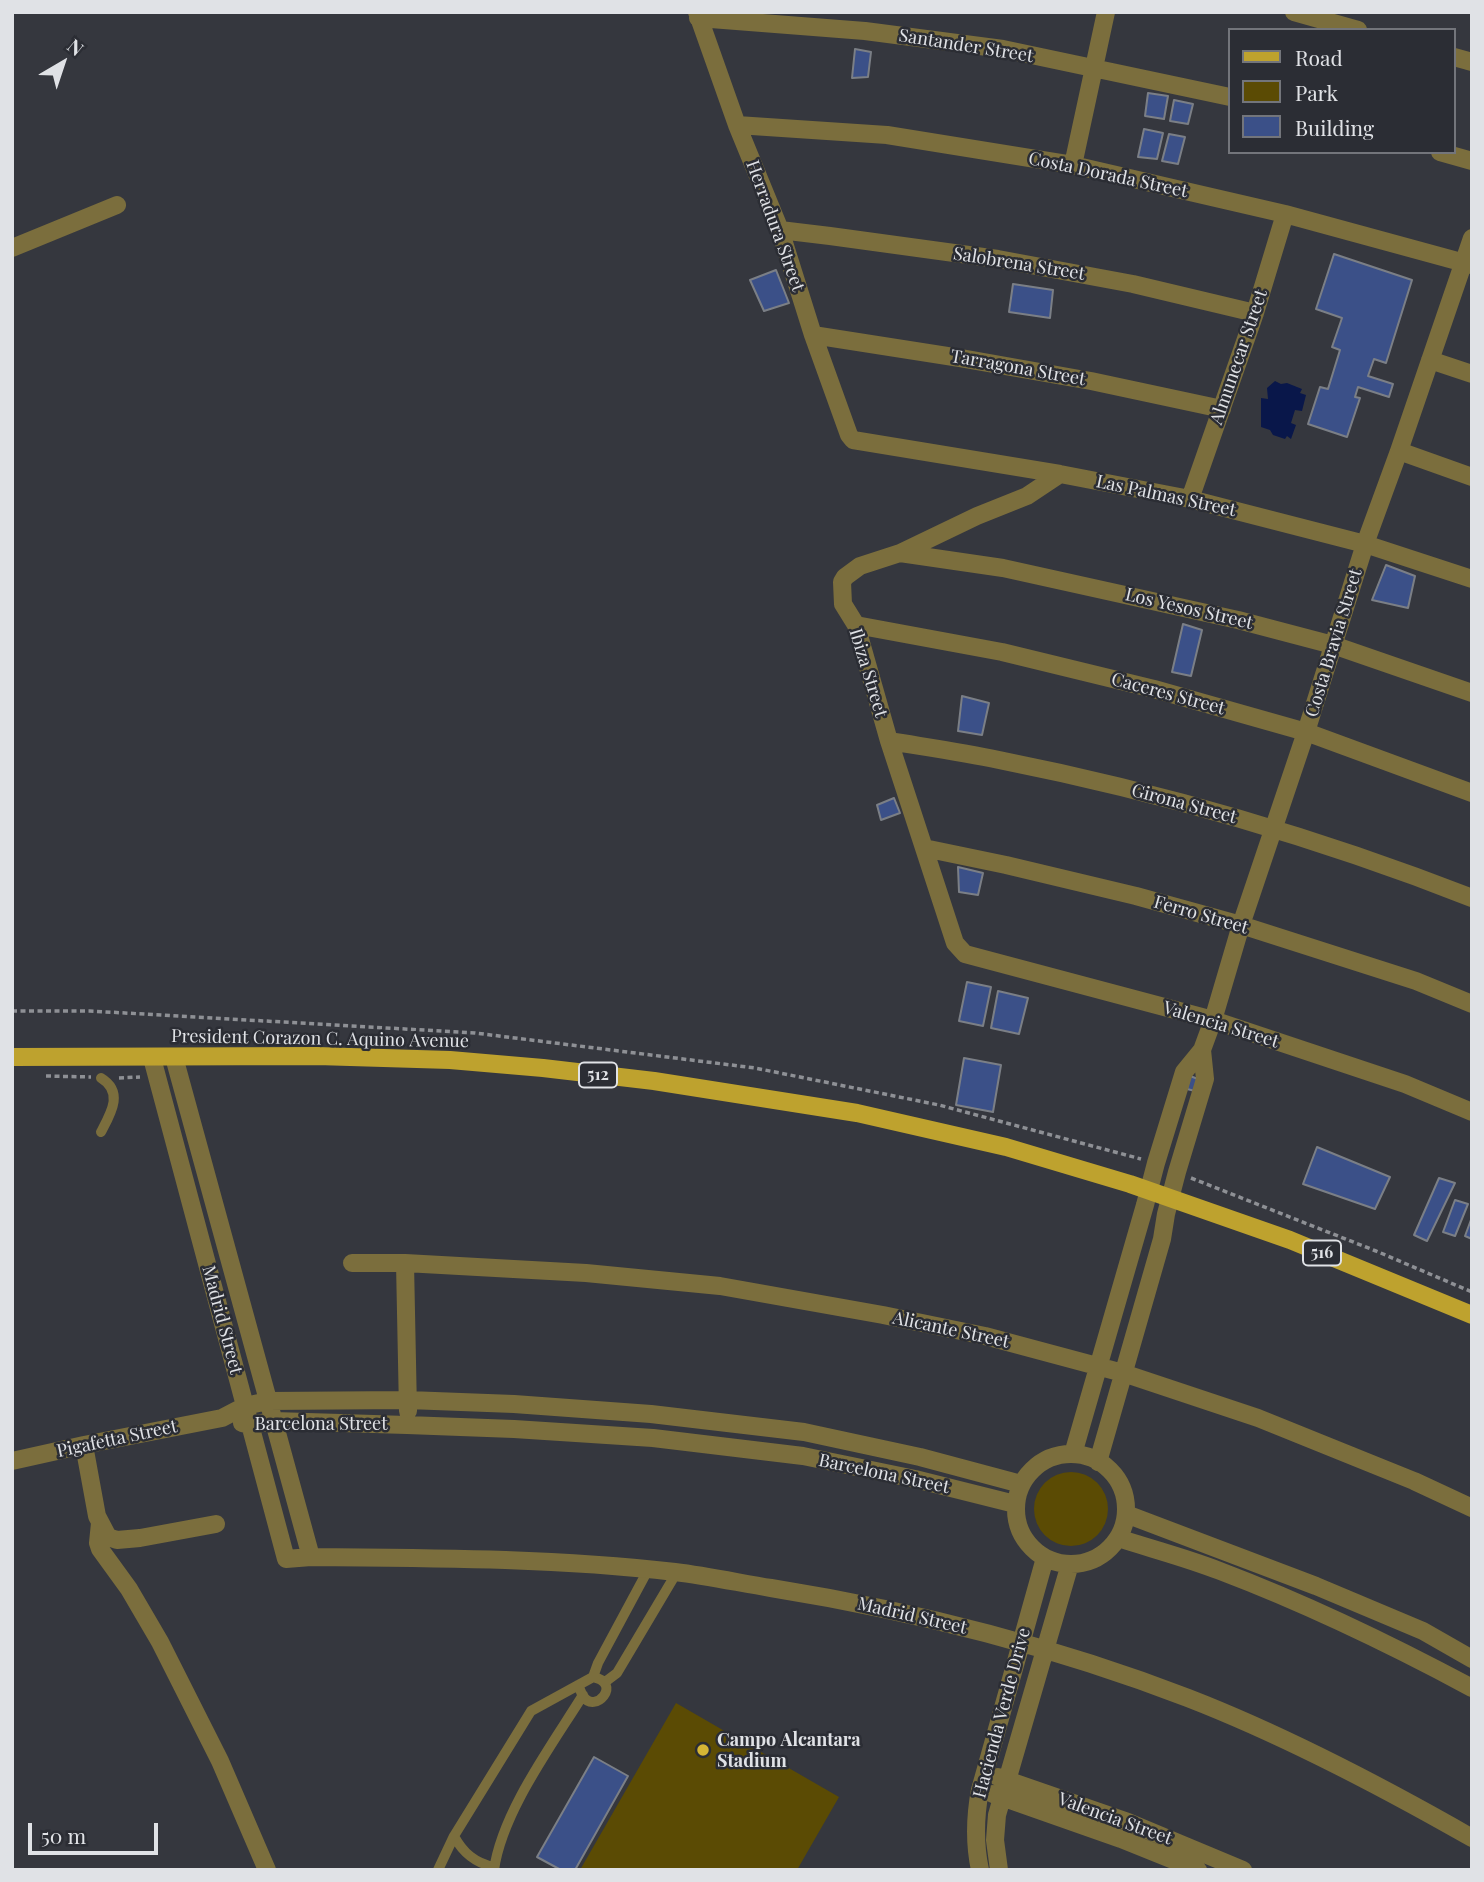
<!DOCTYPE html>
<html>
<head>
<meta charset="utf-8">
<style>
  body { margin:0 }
  #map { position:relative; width:1484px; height:1882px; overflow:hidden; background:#35373e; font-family:"Playfair Display",serif }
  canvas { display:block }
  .frame { position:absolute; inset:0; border:14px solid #e0e2e6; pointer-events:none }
  .legend { position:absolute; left:1228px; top:28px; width:228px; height:126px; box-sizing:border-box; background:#2b2d34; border:2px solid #73757b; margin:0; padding:9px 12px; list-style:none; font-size:21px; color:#e0e2e6 }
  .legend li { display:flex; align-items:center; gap:14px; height:35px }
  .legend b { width:35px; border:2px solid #73757b }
  .north { position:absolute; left:28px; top:28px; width:70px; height:70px; -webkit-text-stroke:5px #2b2d34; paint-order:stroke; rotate:39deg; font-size:19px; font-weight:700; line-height:28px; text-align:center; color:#e0e2e6 }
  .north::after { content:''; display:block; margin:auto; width:24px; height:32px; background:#e0e2e6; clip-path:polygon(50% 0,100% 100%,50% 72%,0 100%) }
  .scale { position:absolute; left:28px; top:1823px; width:130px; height:32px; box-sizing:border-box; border:4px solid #e0e2e6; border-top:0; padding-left:9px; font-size:21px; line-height:24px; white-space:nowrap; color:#e0e2e6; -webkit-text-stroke:5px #2b2d34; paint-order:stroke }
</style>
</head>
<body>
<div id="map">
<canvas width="1484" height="1882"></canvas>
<div class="frame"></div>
<ul class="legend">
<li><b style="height:9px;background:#bea22e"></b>Road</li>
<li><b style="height:19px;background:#5b4b04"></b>Park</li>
<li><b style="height:19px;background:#3b5088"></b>Building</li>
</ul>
<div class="north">N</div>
<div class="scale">50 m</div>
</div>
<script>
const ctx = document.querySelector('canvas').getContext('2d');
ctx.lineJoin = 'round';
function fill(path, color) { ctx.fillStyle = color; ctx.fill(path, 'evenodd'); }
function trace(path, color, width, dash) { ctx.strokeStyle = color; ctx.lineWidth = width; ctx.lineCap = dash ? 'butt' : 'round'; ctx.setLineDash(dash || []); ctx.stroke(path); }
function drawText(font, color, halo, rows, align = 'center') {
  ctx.font = font + ' "Playfair Display",serif'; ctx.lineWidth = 5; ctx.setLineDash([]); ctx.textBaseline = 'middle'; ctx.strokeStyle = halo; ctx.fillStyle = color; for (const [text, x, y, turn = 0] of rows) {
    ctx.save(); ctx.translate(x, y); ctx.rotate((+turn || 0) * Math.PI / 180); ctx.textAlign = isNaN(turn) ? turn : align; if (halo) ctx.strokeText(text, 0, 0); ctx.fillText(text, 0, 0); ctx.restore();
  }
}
fill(new Path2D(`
  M1034 1509a37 37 0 1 1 74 0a37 37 0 1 1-74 0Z
  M676 1703 839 1797 797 1870H580Z`), '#5b4b04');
fill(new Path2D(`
  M1275 381 1281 384 1287 383 1302 389 1300 393 1306 395 1302 411 1295 410 1291 423 1296 425 1291 439 1287 436 1285 439 1273 435 1270 430 1261 427V398L1268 399 1267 388Z`), '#09174a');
const building = new Path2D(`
  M855 49 871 52 868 77 852 78Z
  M1148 93 1168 96 1164 119 1145 116Z
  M1174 100 1193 104 1188 124 1170 121Z
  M1144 129 1163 133 1157 159 1138 157Z
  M1169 134 1185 137 1178 164 1162 161Z
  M1334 254 1412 280 1386 363 1374 359 1368 376 1393 384 1389 397 1358 387 1355 397 1360 398 1347 437 1308 424 1320 387 1328 389 1340 350 1332 347 1342 318 1316 309Z
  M776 270 789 303 764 311 750 280Z
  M1013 284 1053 290 1050 318 1009 312Z
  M1386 565 1415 576 1408 608 1372 600Z
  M1183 624 1202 630 1191 676 1172 672Z
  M962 696 989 703 982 735 958 731Z
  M894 798 900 813 881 820 877 805Z
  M958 867 983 873 978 895 959 892Z
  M967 982 991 987 983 1026 959 1021Z
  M998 991 1028 998 1019 1034 991 1028Z
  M964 1058 1001 1065 993 1112 956 1105Z
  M1190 1076 1198 1079 1195 1091 1187 1089Z
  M1317 1147 1390 1177 1375 1209 1303 1184Z
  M1439 1178 1455 1183 1427 1241 1414 1235Z
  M1455 1200 1468 1204 1455 1236 1443 1232Z
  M1472 1217V1239L1465 1236Z
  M594 1757 628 1776 575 1870H561L537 1857Z`);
fill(building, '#3b5088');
trace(building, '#7b7f86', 2);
trace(new Path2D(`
  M12 1011H90L475 1033 755 1068 939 1105 1141 1159
  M46 1076 91 1077
  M119 1078 140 1077
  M1191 1178 1376 1251 1472 1292`), '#8e9095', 3.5, [5, 3.5]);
trace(new Path2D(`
  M101 1132C111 1113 124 1092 101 1078
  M593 1677 598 1663 648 1570
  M605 1682 617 1673 677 1572
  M454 1836C463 1853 475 1863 494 1867
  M438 1870 454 1836 531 1711 593 1677C623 1683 595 1715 583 1696 581 1693 580 1689 578 1685
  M494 1870C502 1812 552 1745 583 1695`), '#7b6e3d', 10);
trace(new Path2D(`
  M697 12 737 125 780 230 813 335 849 435 853 440 1060 474 1190 499 1365 544 1472 579
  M1294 12 1358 30
  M698 18 865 31 1003 49 1230 97
  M1454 57 1472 62
  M737 125 887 135 1073 165 1285 214 1472 265
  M1440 152 1472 161
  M1073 165 1106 12
  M780 230 830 236 998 259 1133 284 1255 313
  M12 248 117 205
  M813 335 960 358 1091 381 1222 409
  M1430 360 1472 374
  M1399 451 1472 477
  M1060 474 1027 496 977 516 900 553 860 566 845 577 842 582 843 604 856 625 889 741 955 943 965 954 1213 1020 1405 1084 1472 1112
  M1190 499 1255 313 1285 214
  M900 553 1003 568 1238 620 1333 645 1472 693
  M856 625 1002 652 1154 689 1306 732 1472 793
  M889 741C925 747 962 752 999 760 1160 792 1319 838 1472 898
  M924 848 1006 865 1136 896 1241 925 1416 981 1472 1004
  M174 1057 311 1557
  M152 1058 286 1559 311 1557C433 1558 554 1558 675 1572 708 1576 740 1583 771 1588 914 1611 1053 1646 1188 1698 1286 1736 1381 1786 1472 1838
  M352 1263H405L586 1273 720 1286 883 1315 985 1336 1123 1373 1258 1418 1414 1481 1472 1508
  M405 1263 408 1411
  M242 1423 250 1425 274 1421 407 1425 514 1429 653 1438 803 1456 915 1479 1015 1504
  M84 1445 97 1516 108 1537 117 1540 140 1538 216 1524
  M1016 1509a55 55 0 1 1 110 0a55 55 0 1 1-110 0Z
  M1073 1454 1145 1205 1156 1163 1184 1072 1202 1050 1213 1020 1241 925 1306 732 1365 544 1399 451 1472 238
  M12 1461 84 1445 222 1418 245 1406 268 1401 408 1400 514 1404 651 1414 804 1432 920 1457 1021 1484
  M1098 1462 1162 1239 1166 1214 1177 1172 1205 1079 1202 1050
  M1126 1514 1316 1586 1423 1631 1472 1659
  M100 1523 98 1543 100 1549 129 1589 160 1642 220 1761 267 1870
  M1118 1538C1152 1549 1187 1558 1220 1571 1307 1604 1390 1644 1472 1688
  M998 1777 1128 1822 1243 1870
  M993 1794 1121 1839 1198 1870
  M980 1870C974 1842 975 1817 980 1790L1045 1558
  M999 1870 995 1840 997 1815 1070 1564`), '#7b6e3d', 18);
trace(new Path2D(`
  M12 1057 317 1056 450 1060 543 1068 654 1081 857 1113 1006 1147 1130 1184 1290 1240 1472 1315`), '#bea22e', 18);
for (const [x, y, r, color] of [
  [703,1750,7,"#d5b535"]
]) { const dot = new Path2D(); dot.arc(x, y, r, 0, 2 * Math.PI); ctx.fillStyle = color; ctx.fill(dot); trace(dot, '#2b2d34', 2.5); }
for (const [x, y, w] of [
  [598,1075,38],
  [1322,1253,38]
]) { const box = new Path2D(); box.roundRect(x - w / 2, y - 12.5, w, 25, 5); ctx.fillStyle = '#2b2d34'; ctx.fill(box); trace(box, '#e0e2e6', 2); }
drawText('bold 16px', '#e0e2e6', null, [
  ["512",598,1075],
  ["516",1322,1253]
]);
drawText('18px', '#e0e2e6', '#2b2d34', [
  ["Santander Street",966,46,9],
  ["Costa Dorada Street",1108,175,12],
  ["Herradura Street",775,226,70],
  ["Salobrena Street",1019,264,9],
  ["Almunecar Street",1239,357,-71],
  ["Tarragona Street",1018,368,10],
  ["Las Palmas Street",1166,496,12],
  ["Los Yesos Street",1189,609,13],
  ["Costa Bravia Street",1334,643,-73],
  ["Ibiza Street",868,673,73],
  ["Caceres Street",1168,694,15],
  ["Girona Street",1184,804,15],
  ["Ferro Street",1201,915,16],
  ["Valencia Street",1221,1025,17],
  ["President Corazon C. Aquino Avenue",320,1039,1],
  ["Madrid Street",222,1320,75],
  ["Alicante Street",951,1330,12],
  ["Barcelona Street",321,1424],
  ["Pigafetta Street",117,1439,-12],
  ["Barcelona Street",884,1474,12],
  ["Madrid Street",912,1616,13],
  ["Hacienda Verde Drive",1002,1713,-75],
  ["Valencia Street",1115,1819,20]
]);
drawText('bold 18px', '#e0e2e6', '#2b2d34', [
  ["Campo Alcantara",717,1740],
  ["Stadium",717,1761]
], 'left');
</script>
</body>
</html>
